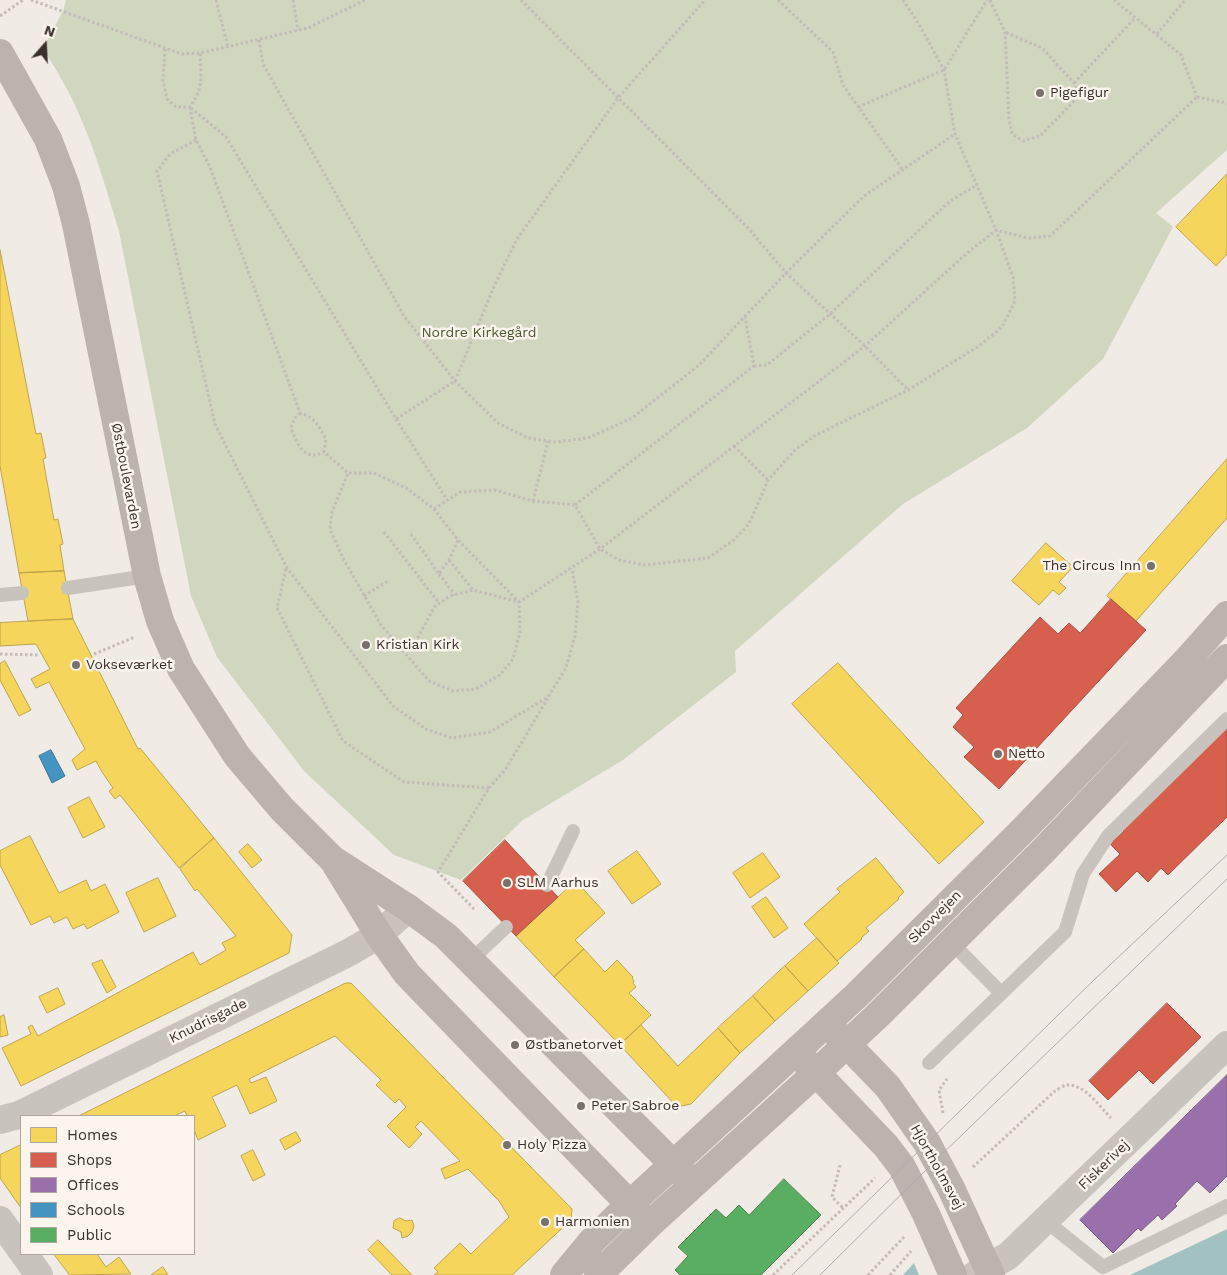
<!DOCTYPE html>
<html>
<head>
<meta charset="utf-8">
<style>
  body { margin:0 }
  #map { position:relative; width:1227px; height:1275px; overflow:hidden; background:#f0ebe5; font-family:"Work Sans",sans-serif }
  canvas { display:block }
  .legend { position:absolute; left:20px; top:1115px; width:175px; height:140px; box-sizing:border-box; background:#fbf5ee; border:1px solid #aea6a0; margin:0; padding:6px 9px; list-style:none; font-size:15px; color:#3b302b }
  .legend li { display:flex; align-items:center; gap:10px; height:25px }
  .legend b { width:25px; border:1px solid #aea6a0 }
  .north { position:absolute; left:20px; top:20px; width:50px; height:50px; -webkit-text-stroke:4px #fbf5ee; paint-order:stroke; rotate:19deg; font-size:14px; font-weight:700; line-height:20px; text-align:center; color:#3b302b }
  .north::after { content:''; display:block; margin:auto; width:18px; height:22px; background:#3b302b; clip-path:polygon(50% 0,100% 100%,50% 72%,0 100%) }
</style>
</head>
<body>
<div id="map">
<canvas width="1227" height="1275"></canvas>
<ul class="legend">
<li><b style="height:14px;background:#f6d55c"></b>Homes</li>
<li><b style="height:14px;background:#d6604d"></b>Shops</li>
<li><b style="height:14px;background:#9970ab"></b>Offices</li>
<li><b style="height:14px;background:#4393c3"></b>Schools</li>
<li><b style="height:14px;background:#5aae61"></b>Public</li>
</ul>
<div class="north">N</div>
</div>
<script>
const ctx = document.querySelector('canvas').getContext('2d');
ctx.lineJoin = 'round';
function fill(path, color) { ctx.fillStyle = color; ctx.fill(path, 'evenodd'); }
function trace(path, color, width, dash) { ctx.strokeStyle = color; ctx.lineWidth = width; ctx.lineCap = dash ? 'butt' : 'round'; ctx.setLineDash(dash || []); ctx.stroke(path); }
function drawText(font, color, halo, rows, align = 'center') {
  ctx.font = font + ' "Work Sans",sans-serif'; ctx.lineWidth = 5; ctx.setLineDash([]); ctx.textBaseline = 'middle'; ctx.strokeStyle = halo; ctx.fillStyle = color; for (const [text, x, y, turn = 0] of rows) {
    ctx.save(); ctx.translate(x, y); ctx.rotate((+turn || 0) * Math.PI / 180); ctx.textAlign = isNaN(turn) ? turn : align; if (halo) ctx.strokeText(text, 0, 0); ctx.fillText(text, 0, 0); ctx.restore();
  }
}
fill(new Path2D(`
  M66 0H1227V150L1156 213 1173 227 1103 359 1027 428 903 504 735 651 736 672 623 760 523 820 461 880 394 855 304 771 217 657 191 596 119 231C107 193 97 155 81 119 71 94 57 71 43 48L63 11Z`), '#d1d6bf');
fill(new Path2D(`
  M1227 1229V1275H1130L1225 1230Z
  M914 1263 919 1275H903Z`), '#a1c2c1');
const homes = new Path2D(`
  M1227 174V254L1216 266 1176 227Z
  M0 250 36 434 41 433 46 458 43 459 54 520 58 519 63 544 60 545 64 571 19 573 0 466Z
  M1227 459V518L1136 621 1107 596Z
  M1046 543 1073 567 1059 582 1066 588 1059 595 1053 590 1039 605 1012 581Z
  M64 571 73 619 28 621 19 573Z
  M73 619 138 749 140 748 214 838 179 868 120 795 115 799 109 791 113 788 102 772 96 761 77 770 72 760 85 749 49 682 36 688 31 679 50 669 36 644 0 646V623Z
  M5 661 31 710 19 716 0 680V664Z
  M838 663 984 822 939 864 792 704Z
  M89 797 105 827 83 838 68 808Z
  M30 836 59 893 86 880 91 891 105 884 119 912 87 929 84 924 73 929 67 917 54 923 50 916 31 925 0 865V851Z
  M214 838 292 935 289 953 21 1086 2 1048 31 1034 28 1027 32 1025 38 1036 193 952 200 965 226 950 222 943 236 936 197 889 195 891 180 869Z
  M248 844 262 860 252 868 239 852Z
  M637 851 661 884 632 904 608 871Z
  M763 853 780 877 750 898 733 873Z
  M876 858 904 892 898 898 899 899 866 928 869 931 861 938 862 939 837 961 804 924 840 892 837 889Z
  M158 878 176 916 144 932 126 893Z
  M576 881 605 913 575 940 584 949 554 977 516 936Z
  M766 897 788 928 774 938 752 907Z
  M817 938 839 963 808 991 785 966Z
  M584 949 605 972 617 960 633 977 632 978 634 981 633 983 636 987 629 993 651 1015 620 1045 554 977Z
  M102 960 116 987 107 993 92 964Z
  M785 966 808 991 775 1021 753 996Z
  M346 983H351L572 1209 571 1220 512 1275H434L438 1272 434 1268 460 1243 471 1254 509 1217 499 1201 468 1169 445 1179 441 1169 460 1161 421 1121 415 1127 422 1134 409 1148 387 1126 406 1107 399 1099 395 1103 376 1085 381 1080 335 1036 249 1079 251 1083 266 1077 277 1101 250 1114 237 1085 212 1097 226 1126 198 1140 194 1130V1116H187L185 1111 174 1116H79Z
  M58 988 65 1004 47 1013 39 997Z
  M753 996 775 1021 740 1053 718 1028Z
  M4 1015 8 1035 0 1037V1017Z
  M641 1025 678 1066 718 1028 740 1053 691 1104 677 1107 620 1045Z
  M296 1132 301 1141 285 1150 280 1140Z
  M21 1145V1208L0 1178V1155Z
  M253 1150 265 1175 253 1181 241 1156Z
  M400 1218 406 1221 412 1220 414 1226 412 1232 408 1236 402 1238 401 1232 393 1228 394 1221Z
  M378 1240 412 1275H392L368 1250Z
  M54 1254H97L106 1267 119 1257 131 1274 70 1275Z
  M163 1267 168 1275H151Z`);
fill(homes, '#f6d55c');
trace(homes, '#bea44d', 1);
const shops = new Path2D(`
  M1111 599 1146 630 999 789 964 757 974 747 953 727 963 715 956 708 1040 617 1058 634 1069 623 1080 633Z
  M1227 721V817L1168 875 1161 868 1148 882 1137 871 1116 892 1099 874 1120 854 1110 844 1124 831 1120 827Z
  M505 840 558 897 516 936 463 881Z
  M1167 1003 1201 1037 1153 1084 1139 1070 1108 1100 1089 1081Z`);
fill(shops, '#d6604d');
trace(shops, '#a85243', 1);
const offices = new Path2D(`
  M1227 1075V1176L1210 1193 1197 1181 1175 1204 1177 1206 1162 1220 1158 1215 1141 1231 1138 1228 1113 1253 1080 1220Z`);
fill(offices, '#9970ab');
trace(offices, '#7d5d85', 1);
const schools = new Path2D(`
  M51 750 65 776 52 783 39 756Z`);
fill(schools, '#4393c3');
trace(schools, '#417595', 1);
const public = new Path2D(`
  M784 1179 821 1215 761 1275H680L675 1270 688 1256 678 1247 716 1209 726 1218 739 1205 749 1215Z`);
fill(public, '#5aae61');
trace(public, '#518851', 1);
trace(new Path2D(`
  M31 0 182 54 200 53 308 28 365 0
  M216 0 228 47
  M293 0 298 30
  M521 0 749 229 786 273 865 346 908 390
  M778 0 833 52 843 85 903 170
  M990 0 1005 32 1009 119 1012 134 1023 141 1040 136 1074 101 1077 92 1074 83 1042 48 1005 32
  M1114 0 1181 55 1197 97
  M0 16 23 0
  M1157 34 1185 0
  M259 40 263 64 404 316 455 381 498 423 528 438 548 441 556 442 588 438 632 418 698 366 786 273 864 196 955 134
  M165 49 163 80 167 99 176 107H190C204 87 201 77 200 53
  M1074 83 1135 18
  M1197 97 1227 103
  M190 107 196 140 210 167 300 413C315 417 319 427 326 439L324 452 348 473H374L406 488 434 509 458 540 519 602 520 632 513 659 500 675 476 689 453 691 429 681 381 625 344 560 330 530 332 512 348 473
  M858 107 944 70 987 0
  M191 108 226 137 396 419 455 381 495 284 517 239 618 98 705 0
  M196 140 170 154 157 171 215 424 287 568 393 706 426 729 452 738 490 732 548 697 566 668 575 636 578 602 572 568
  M754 366 767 365 830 314 950 201 977 185
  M300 413 294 419 291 429C298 444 303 462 324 452
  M396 419 447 500
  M734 446 768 480
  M533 501 548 441
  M575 505 754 366 745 317
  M434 509 460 492 495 490 533 501 575 505 600 549 619 560 644 565 708 558 735 539 749 524 768 480 795 450 816 435 908 390 979 346 1002 327 1015 301 1013 277 996 230 955 134 944 70 920 26 903 0
  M384 532 439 603
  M411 534 439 574 449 560 458 540
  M449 560 473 590
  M286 569 277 608 343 741 404 782 489 788
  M439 574 455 595
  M364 596 388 581
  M402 650 416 641 435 606 450 596 473 590 519 602 600 549 865 346 966 254 996 230 1028 238 1050 236 1197 97
  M0 654 39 655
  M94 654 135 637
  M474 909 438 872 489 788 505 770 548 698
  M943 1113 939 1090 947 1079
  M840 1165 832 1197 844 1209
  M973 1167 1055 1091C1058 1089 1063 1086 1066 1085 1084 1083 1100 1107 1111 1118
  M773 1275 875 1178
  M868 1275 904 1237
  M890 1275 911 1251`), '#c2bbb6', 3, [2.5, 2.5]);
trace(new Path2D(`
  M68 588 147 576
  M0 595 22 593
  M547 885 573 831
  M947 938 1001 993
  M471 960 506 927
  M929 1063 1065 932 1083 874 1108 836 1227 719
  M1046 1221 1103 1267 1227 1206`), '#c9c3be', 14);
trace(new Path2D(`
  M0 1120 19 1115 348 953 379 935 408 908
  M0 1220 21 1250
  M24 1254 39 1275
  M975 1275 1008 1256 1227 1045`), '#c9c3be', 28);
trace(new Path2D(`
  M0 53 48 139 66 186 76 224 147 576 160 621 181 669 237 756 282 809 332 859 408 908 446 936 693 1184
  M336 865 379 935 407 974 643 1218
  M835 1032 888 1087 927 1143 951 1188 991 1275
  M805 1061 886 1146 902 1167 926 1214 953 1275
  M564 1275 592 1241 630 1204 856 996 1023 830 1186 661 1227 615
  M598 1275 650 1224 816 1073 876 1017 1044 850 1227 658`), '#bab3ae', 28);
trace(new Path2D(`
  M792 1275 1095 979 1227 855
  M820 1275 936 1160 1227 879`), '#b1aca8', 1);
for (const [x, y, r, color] of [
  [1040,93,5,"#7a716c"],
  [1151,566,5,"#7a716c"],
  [366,645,5,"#7a716c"],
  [76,665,5,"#7a716c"],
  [998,754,5,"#7a716c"],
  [507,883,5,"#7a716c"],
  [515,1045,5,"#7a716c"],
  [581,1106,5,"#7a716c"],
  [507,1145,5,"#7a716c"],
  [545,1222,5,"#7a716c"]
]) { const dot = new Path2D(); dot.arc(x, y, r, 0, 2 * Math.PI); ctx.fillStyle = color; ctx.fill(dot); trace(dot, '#fbf5ee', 2); }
drawText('14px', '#3b302b', '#fbf5ee', [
  ["Pigefigur",1050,93],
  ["The Circus Inn",1141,566,"right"],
  ["Kristian Kirk",376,645],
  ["Vokseværket",86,665],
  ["Netto",1008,754],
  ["SLM Aarhus",517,883],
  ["Østbanetorvet",525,1045],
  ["Peter Sabroe",591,1106],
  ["Holy Pizza",517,1145],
  ["Harmonien",555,1222]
], 'left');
drawText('14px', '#4a5a2e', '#fbf5ee', [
  ["Nordre Kirkegård",479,333]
]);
drawText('14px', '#3b302b', '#fbf5ee', [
  ["Østboulevarden",126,476,79],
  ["Skovvejen",935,917,-45],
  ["Knudrisgade",208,1021,-26],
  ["Fiskerivej",1104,1165,-44],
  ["Hjortholmsvej",937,1167,61]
]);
</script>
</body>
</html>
